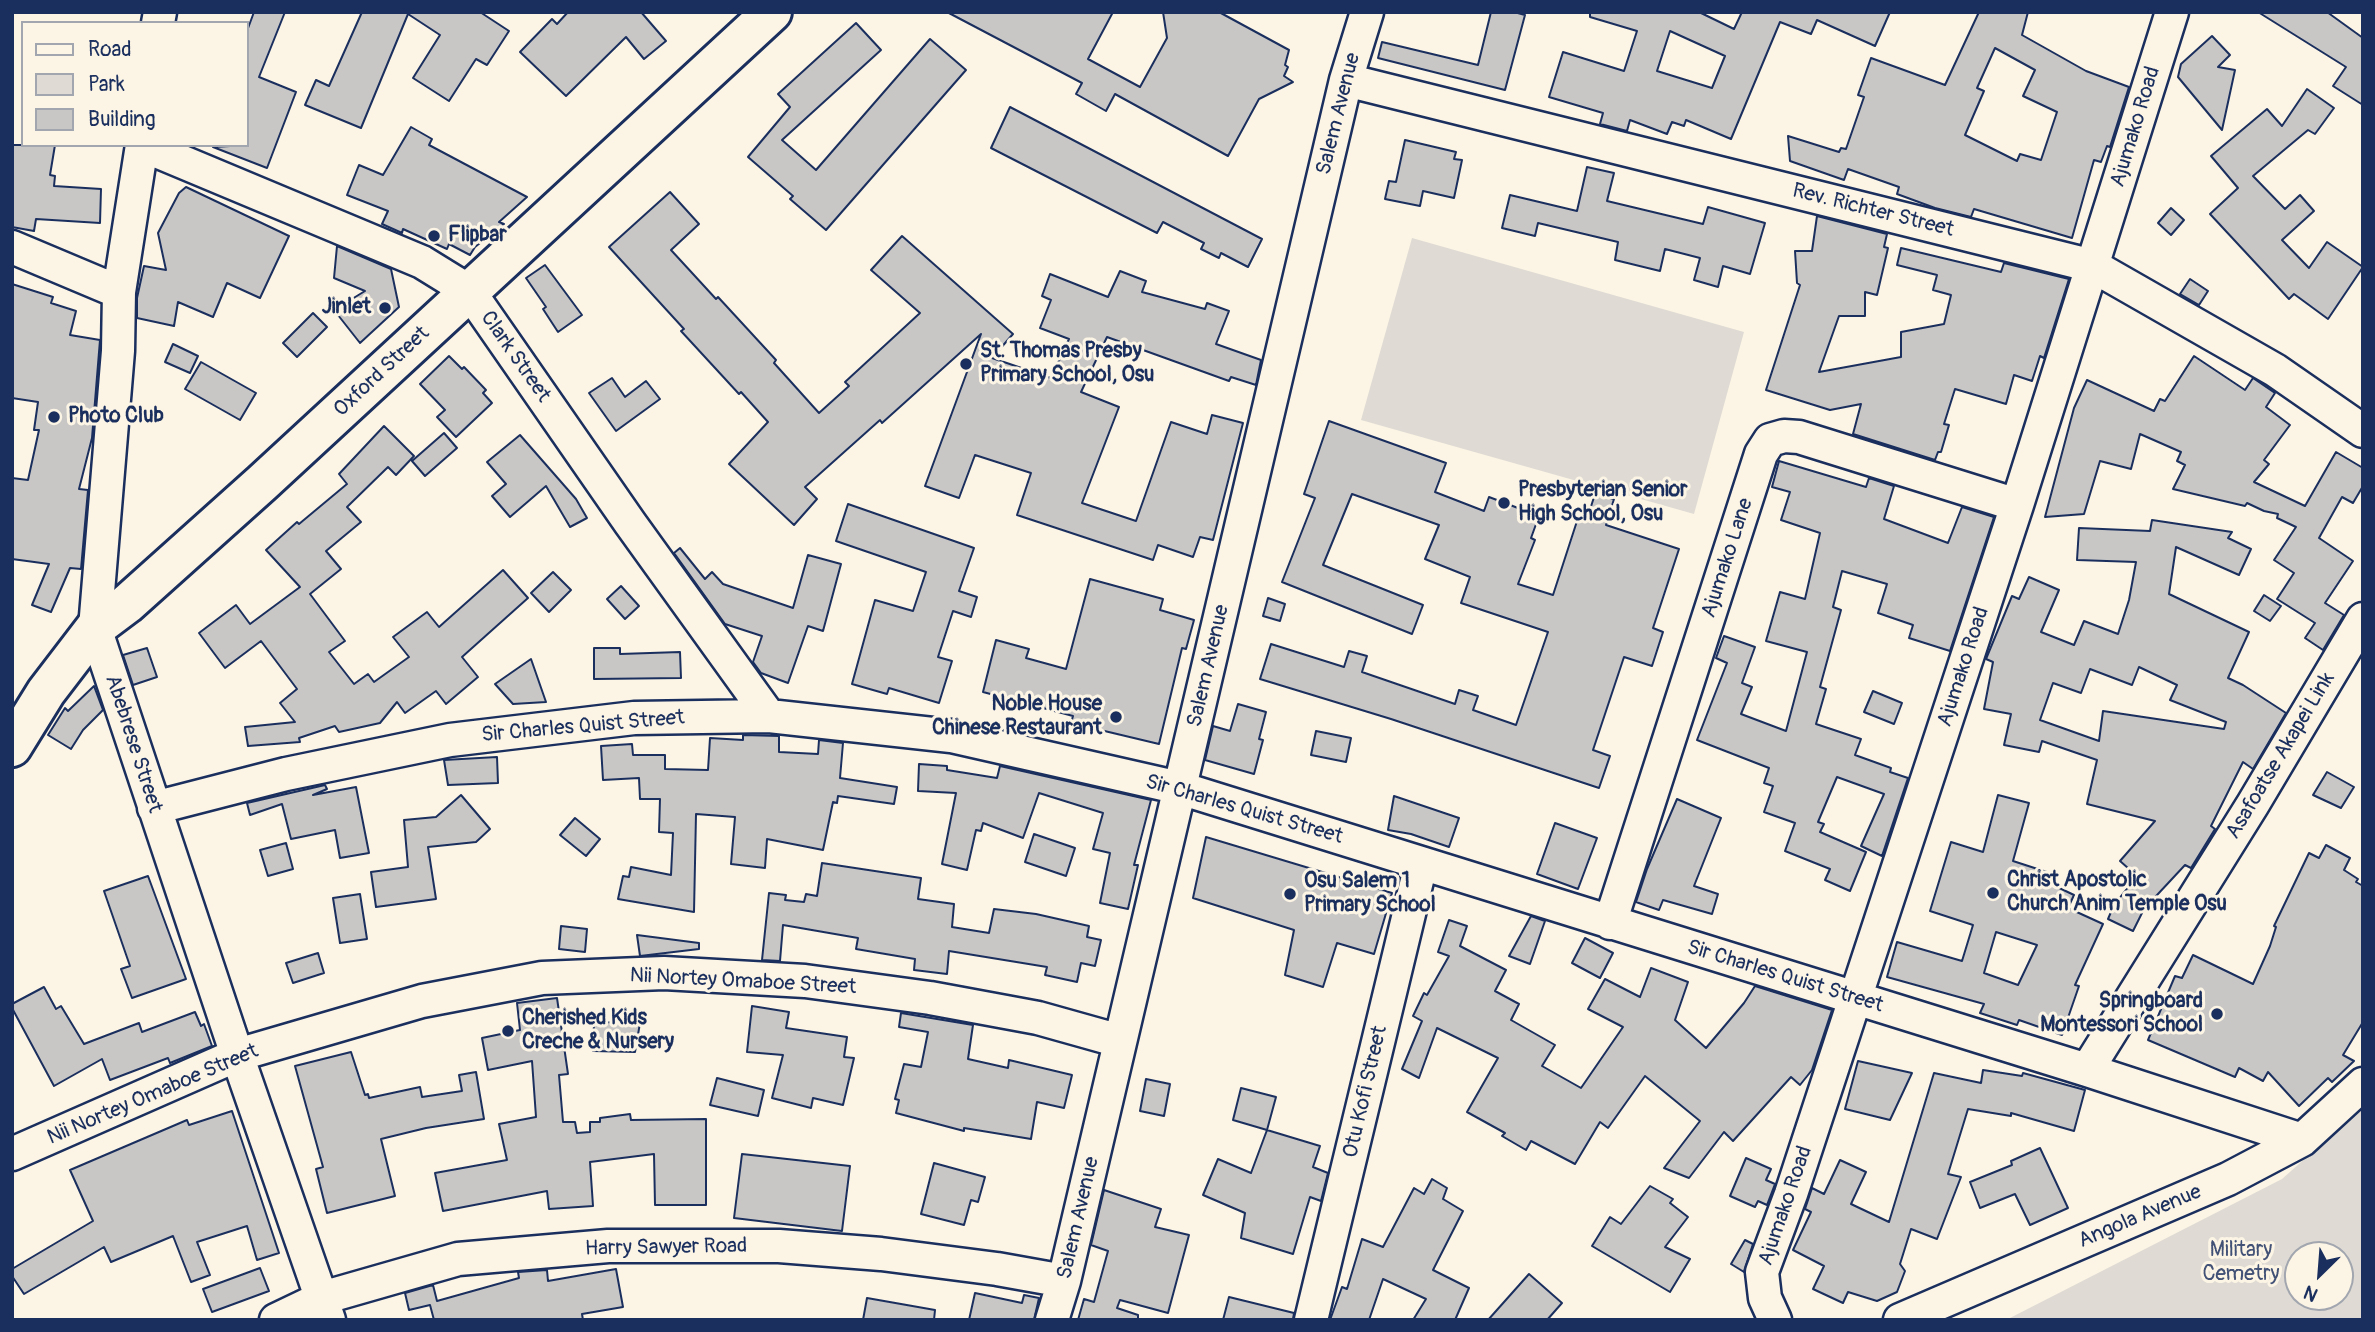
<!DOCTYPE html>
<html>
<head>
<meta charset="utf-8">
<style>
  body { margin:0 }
  #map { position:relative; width:2375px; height:1332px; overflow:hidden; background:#fcf5e5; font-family:Pangolin,sans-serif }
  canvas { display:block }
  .frame { position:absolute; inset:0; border:14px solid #1b2f5e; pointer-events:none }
  .legend { position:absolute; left:21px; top:21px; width:228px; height:126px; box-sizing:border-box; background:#fcf5e5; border:2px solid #a2a6af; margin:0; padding:9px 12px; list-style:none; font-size:21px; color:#1b2f5e }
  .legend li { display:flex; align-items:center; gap:14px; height:35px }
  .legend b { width:35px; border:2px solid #a2a6af }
  .north { position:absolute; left:2284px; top:1241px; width:70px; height:70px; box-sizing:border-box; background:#fcf5e5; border:2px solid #a2a6af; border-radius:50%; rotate:205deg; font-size:19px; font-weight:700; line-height:28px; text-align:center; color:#1b2f5e }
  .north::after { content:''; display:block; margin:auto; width:24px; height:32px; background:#1b2f5e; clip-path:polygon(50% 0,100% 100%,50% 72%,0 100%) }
</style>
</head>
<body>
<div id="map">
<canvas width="2375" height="1332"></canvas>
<div class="frame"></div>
<ul class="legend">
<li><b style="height:9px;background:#fcf5e5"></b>Road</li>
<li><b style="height:19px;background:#dfdbd4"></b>Park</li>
<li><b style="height:19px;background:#c8c7c6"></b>Building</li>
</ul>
<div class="north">N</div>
</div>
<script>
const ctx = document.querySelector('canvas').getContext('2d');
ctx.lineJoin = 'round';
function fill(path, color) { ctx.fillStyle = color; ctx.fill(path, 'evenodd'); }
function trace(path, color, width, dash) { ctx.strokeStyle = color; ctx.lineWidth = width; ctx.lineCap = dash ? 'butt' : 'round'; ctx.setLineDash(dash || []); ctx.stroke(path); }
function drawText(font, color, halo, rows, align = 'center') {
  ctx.font = font + ' Pangolin,sans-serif'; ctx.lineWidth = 6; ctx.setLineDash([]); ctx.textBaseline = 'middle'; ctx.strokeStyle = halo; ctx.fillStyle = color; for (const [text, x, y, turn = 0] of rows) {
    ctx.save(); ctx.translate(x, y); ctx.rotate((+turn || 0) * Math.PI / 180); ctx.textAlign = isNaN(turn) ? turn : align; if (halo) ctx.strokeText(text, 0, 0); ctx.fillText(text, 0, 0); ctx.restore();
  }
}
fill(new Path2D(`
  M1412 238 1744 332 1694 514 1361 420Z
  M2363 1107V1320H2006L2282 1179ZM2298 1255H2340V1297H2298Z`), '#dfdbd4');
const building = new Path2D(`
  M254 12H285L259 77 296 92 267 168 213 147 247 145V31Z
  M362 12H480L509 31 487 65 476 59 449 101 413 78 440 35 408 14 361 128 305 105 316 80 329 86Z
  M568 12H641L666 41 644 59 626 37 566 96 520 52 552 19 557 24Z
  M947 12H1113L1088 59 1140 87 1167 38 1163 12H1219L1289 50 1285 65 1288 67 1284 76 1293 82 1259 99 1228 156 1115 94 1106 111 1076 94 1082 83Z
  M1491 12H1514L1525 15 1505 90 1378 58 1382 42 1478 65Z
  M1590 12H1699L1734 29 1742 12H1890L1875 46 1817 20 1811 34 1780 22 1731 139 1686 120 1684 126 1672 122 1667 134 1630 120 1627 131 1600 124 1603 113 1549 97 1563 52 1624 71 1637 31 1590 17ZM1670 31 1725 56 1712 88 1657 71Z
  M1979 12H2028L2022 35 2086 71 2129 87 2110 147 2107 146 2101 162 2094 160 2072 238 1974 209 1971 217 1935 208 1897 194 1899 187 1848 169 1844 180 1790 161 1788 136 1839 152 1841 148 1846 149 1864 97 1858 95 1871 58 1945 85ZM1995 48 2035 70 2023 96 2057 112 2041 160 2020 154 2017 161 1965 135 1984 91 1977 88Z
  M2258 12H2327L2363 38V105L2333 86 2346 67Z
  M856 23 881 50 782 140 816 170 930 39 966 70 826 230 790 199 793 196 748 157 790 107 778 94Z
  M2212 36 2230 55 2218 67 2235 70 2222 130 2178 77 2181 64Z
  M2307 89 2334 108 2315 134 2308 130 2253 176 2285 209 2300 195 2314 211 2282 240 2309 268 2327 242 2363 267 2328 319 2294 294 2289 299 2210 214 2238 188 2211 156 2267 109 2282 126Z
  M1010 107 1262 239 1248 267 1221 253 1219 258 1201 249 1204 243 1163 222 1157 233 991 148Z
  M411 127 432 139 429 145 527 197 499 222 504 224 475 247 470 255 449 244 447 249 403 229 402 233 382 224 388 211 347 195 359 165 383 175Z
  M1405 140 1456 152 1454 159 1462 160 1454 198 1423 191 1420 206 1385 199 1389 181 1396 182Z
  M12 145H55L50 175 55 176 54 186 101 189 100 223 36 219 34 231 12 227Z
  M1587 167 1614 173 1607 201 1703 224 1708 207 1765 223 1750 274 1723 266 1718 287 1694 280 1700 258 1665 249 1660 271 1615 260 1618 242 1538 223 1535 236 1502 228 1510 195 1577 211Z
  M186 187 289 236 260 298 227 283 213 317 178 302 174 326 137 318V298L144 266 166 270 158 233 179 193Z
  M670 192 699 224 671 250 716 299 718 297 776 360 774 363 819 413 849 386 845 382 920 313 871 270 902 236 1013 334 992 358 1051 378 1069 339 1040 328 1051 300 1042 296 1050 274 1108 297 1120 271 1146 281 1142 292 1205 309 1207 303 1229 311 1216 344 1261 360 1256 385 1231 377 1229 381 1107 337 1081 392 1119 407 1082 503 1136 521 1171 422 1207 434 1212 415 1243 423 1213 540 1200 537 1193 557 1158 545 1153 560 1017 515 1031 473 975 455 959 498 925 486 981 334 882 423 880 420 805 487 817 499 794 525 729 464 768 422 741 392 739 394 681 331 684 329 609 247Z
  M2171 208 2184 220 2171 235 2158 223Z
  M1817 216 1887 234 1884 247 1888 248 1877 295 1865 292V316H1839L1819 372 1901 357V332L1944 324 1951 295 1933 290 1937 275 1897 265 1901 248 2001 272 2004 263 2069 279 2044 358 2040 356 2032 381 2014 375 2006 404 1955 389 1944 424 1949 425 1941 452H1938L1935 460 1853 434 1861 404 1830 410 1766 390 1800 285 1797 283 1795 251H1812Z
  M337 246 391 269 399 307 360 343 334 310 365 291 334 278Z
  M545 265 582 315 558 332 543 309 546 307 526 278Z
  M2190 279 2208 291 2199 305 2180 294Z
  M12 284 53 297 51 303 76 311 70 335 100 340 92 438 79 489 88 490 81 569 70 568 51 612 32 605 49 564 12 559V478L28 480 39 430H34L38 402 12 398Z
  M313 313 327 327 297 357 283 343Z
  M173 344 198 356 190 373 165 362Z
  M449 356 462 369 464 367 486 390 483 393 492 403 456 437 437 417 445 410 420 384Z
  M2194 356 2245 390 2253 378 2275 393 2266 407 2290 425 2264 460 2269 464 2254 482 2305 506 2336 452 2363 468V486L2353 503 2342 497 2319 538 2353 561 2325 603 2344 615 2323 650 2305 638 2315 623 2277 599 2294 573 2274 560 2296 527 2277 518 2278 514 2264 511 2247 503 2245 506 2173 489 2185 465 2177 461 2181 452 2140 434 2131 469 2100 461 2084 514 2045 517 2074 408 2087 380 2154 411 2160 399 2165 401Z
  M201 362 256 393 240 420 185 389Z
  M612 378 625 397 646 381 660 399 616 431 589 393Z
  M1329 421 1446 463 1435 492 1484 511 1489 497 1539 516 1531 538 1535 540 1518 584 1553 595 1578 518 1587 519 1595 494 1614 499 1606 525 1679 549 1653 628 1663 632 1652 666 1624 657 1593 750 1610 756 1599 788 1391 719 1260 679 1271 644 1344 667 1349 651 1367 656 1362 672 1455 704 1459 690 1478 696 1473 710 1516 725 1548 632 1461 603 1470 577 1425 559 1439 525 1352 494 1323 565 1423 605 1412 634 1282 582 1315 498 1304 494Z
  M384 426 414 456 396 475 388 467 347 507 361 522 326 551 341 569 310 594 345 641 329 652 354 684 368 674 374 682 409 657 393 637 427 612 439 627 503 570 528 598 462 657 478 677 446 704 436 691 405 713 397 702 380 723 339 732 335 726 299 738 300 742 248 746 245 727 295 722 280 703 297 689 261 641 225 668 199 633 236 605 250 624 300 587 266 550 297 522 299 524 347 484 339 474Z
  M444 433 457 448 425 476 412 461Z
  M520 435 576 499 587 518 570 527 546 486 510 517 492 496 506 484 487 462Z
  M1779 461 1866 487 1869 478 1894 486 1884 519 1948 543 1962 507 1994 517 1950 651 1909 638 1913 625 1878 613 1887 584 1842 571 1833 607 1841 610 1820 687 1826 689 1816 724 1861 739 1855 755 1891 768 1890 772 1908 778 1882 856 1861 846 1884 794 1837 777 1818 822 1824 824 1820 832 1866 852 1850 891 1825 880 1830 869 1785 851 1795 823 1764 812 1773 786 1764 783 1769 768 1697 740 1727 663 1716 658 1724 636 1755 647 1742 683 1752 687 1741 714 1786 731 1807 652 1766 641 1780 592 1805 599 1820 533 1781 520 1790 492 1772 487Z
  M848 504 974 548 959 591 977 597 971 617 953 611 938 657 952 661 939 703 889 688 887 694 852 684 875 600 913 611 926 572 836 541Z
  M2152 520 2232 532 2228 538 2251 549 2239 575 2176 547 2169 594 2249 632 2228 678 2243 685 2286 713 2253 769 2243 762 2211 826 2215 829 2191 868 2185 865 2144 909 2133 931 2108 919 2114 905 2137 876 2120 861 2155 821 2087 804 2097 760 2042 741 2039 752 2004 745 2011 714 1984 709 1993 662 1986 659 2012 596 2019 599 2029 577 2059 590 2041 632 2074 645 2084 621 2118 634 2129 600 2136 562 2077 560 2079 528 2150 531ZM2139 667 2177 685 2170 700 2226 722 2224 729 2103 711 2099 741 2040 720 2053 683 2081 693 2090 669 2132 685Z
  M680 548 705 579 712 572 723 584 793 608 808 555 841 564 823 631 808 626 788 683 761 673 753 662 762 636 725 624 674 553Z
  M553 572 571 590 549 612 531 593Z
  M1090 579 1163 599 1160 610 1194 620 1186 649 1182 648 1159 744 1071 723 1073 716 983 692 996 640 1029 649 1026 658 1066 669Z
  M621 586 639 606 625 619 607 599Z
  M2264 595 2281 606 2270 621 2254 611Z
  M1268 598 1285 604 1280 621 1263 616Z
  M147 648 157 677 133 685 123 655Z
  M594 648H620V654L680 652 681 678 594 679Z
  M531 659 546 702 513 704 495 684Z
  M94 686 103 710 83 730 71 749 48 735 65 708 68 711Z
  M1873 691 1902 703 1894 724 1864 712Z
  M1238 704 1266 712 1259 739 1263 740 1254 774 1205 760 1213 726 1230 731Z
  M1316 731 1351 738 1346 762 1311 755Z
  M743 735 779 736V752L818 754 819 740 843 743 840 778 897 787 894 804 838 796 837 803 833 802 823 850 767 839 765 868 731 864 735 817 696 814 694 912 618 899 623 876 629 877 631 867 671 875 673 833 659 832 660 799H640L639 778 603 780 601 746 632 744 633 755H665V769L708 770 710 738 743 740Z
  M497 757 498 783 448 785 444 760Z
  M919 764 947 766V770L997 778 1000 766 1151 800 1134 865H1138L1128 909 1100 903 1110 853 1093 849 1103 813 1039 793 1023 838 983 823 981 831 976 830 967 870 942 864 956 793 918 791Z
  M2327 772 2354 787 2341 808 2313 795Z
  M325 785 327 789 313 795 356 787 369 853 340 858 335 830 291 839 282 804 250 815 247 803Z
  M461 795 490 829 476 842 428 847 436 899 376 907 371 872 408 867 404 820 436 817Z
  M1998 795 2029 803 2013 861 2056 875 2053 885 2074 895 2068 908 2103 924 2075 985 2079 986 2062 1035 2019 1020 2017 1025 1980 1013 1984 1004 1887 977 1897 942 1962 961 1973 925 1930 911 1951 842 1983 852ZM1996 932 2037 945 2018 985 1984 973Z
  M1394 796 1459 818 1449 847 1411 834 1388 830Z
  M1677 799 1721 818 1694 886 1718 894 1712 914 1663 900 1659 910 1636 902 1647 869Z
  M575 818 600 839 586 856 560 835Z
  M1555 823 1597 838 1578 889 1537 874Z
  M1034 834 1075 848 1066 876 1025 862Z
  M1206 837 1392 893 1374 954 1337 943 1323 987 1285 975 1294 930 1193 898Z
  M286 843 293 869 268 876 260 850Z
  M2326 845 2350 858 2344 870 2358 879 2356 882 2363 886V1022L2343 1055 2354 1061 2332 1082 2328 1078 2299 1106 2268 1072 2263 1081 2239 1068 2235 1077 2148 1040 2175 976 2182 978 2193 955 2253 984 2270 946 2276 927 2274 926 2309 853 2319 858Z
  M822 863 921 878 918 899 954 904 952 927 989 933 994 909 1036 914 1089 926 1087 937 1101 940 1095 966 1081 963 1077 982 1045 975 1047 967 949 951 947 974 914 970 915 959 856 949 858 938 783 925 780 961 762 960 769 893 786 895 785 900 804 902 806 894 817 896Z
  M148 876 186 979 132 998 121 969 130 966 104 891Z
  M360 894 367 939 340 943 333 898Z
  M1531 916 1545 921 1530 964 1509 956Z
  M1449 920 1467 926 1460 946 1506 970 1495 991 1519 1004 1511 1020 1555 1045 1542 1066 1581 1088 1623 1027 1588 1009 1605 979 1640 997 1651 968 1688 982 1675 1020 1706 1048 1744 1003 1755 986 1832 1010 1812 1070 1800 1085 1791 1077 1733 1141 1724 1132 1689 1178 1664 1168 1700 1121 1645 1076 1608 1128 1600 1122 1575 1164 1531 1141 1526 1150 1502 1136 1505 1133 1467 1112 1498 1058 1437 1028 1419 1078 1402 1069 1422 1021 1413 1016 1424 993 1427 995 1449 956 1438 952Z
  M561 926 587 929 585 952 559 949Z
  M637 935 699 943V949L640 956Z
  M1585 938 1613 953 1600 978 1572 963Z
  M318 953 324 973 293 983 286 963Z
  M44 987 56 1009 61 1006 84 1044 139 1023 142 1032 195 1012 201 1026 204 1024 212 1046 170 1063 168 1058 110 1080 102 1059 54 1086 12 1008V1004Z
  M557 998 568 1074 559 1075 563 1122H575L577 1133 590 1132V1122H600V1118L630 1114 631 1120 706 1119V1205H655L654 1154 590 1162 593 1206 549 1209 547 1191 443 1211 435 1173 507 1160 499 1124 536 1117 532 1061 488 1070 482 1038 520 1030 517 1003Z
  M752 1006 789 1012 786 1028 847 1037 844 1057 854 1058 843 1105 813 1098 811 1108 772 1098 783 1055 747 1052Z
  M901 1013 973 1025 968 1059 1008 1068 1009 1060 1072 1075 1064 1108 1037 1102 1031 1139 964 1128V1131L896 1113 899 1100 895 1099 904 1064 921 1067 928 1032 899 1027Z
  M594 1022 640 1023 635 1052 593 1051Z
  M351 1052 365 1095 368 1094 369 1098 420 1087 422 1097 462 1091 459 1075 476 1072 484 1119 426 1128 381 1139 395 1196 327 1213 316 1169 323 1167 295 1066Z
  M1858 1061 1912 1073 1890 1120 1845 1109Z
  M1983 1070 2022 1076 2023 1073 2085 1090 2074 1131 2011 1113V1116L1968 1109 1948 1174 1961 1177 1937 1239 1911 1229 1900 1264 1905 1271 1897 1292 1877 1301 1848 1292 1843 1303 1813 1289 1824 1266 1793 1250 1811 1212 1805 1209 1812 1188 1824 1194 1840 1160 1866 1172 1851 1204 1889 1222 1934 1073 1981 1083Z
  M717 1078 764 1090 758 1116 710 1105Z
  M1146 1079 1170 1084 1164 1116 1140 1111Z
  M1241 1088 1276 1097 1267 1130 1233 1120Z
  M232 1111 279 1253 257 1260 247 1226 197 1242 210 1275 191 1282 173 1236 111 1262 104 1247 24 1294 12 1276V1269L93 1221 70 1170 187 1120 189 1125Z
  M1267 1130 1320 1146 1313 1167 1328 1173 1321 1201 1310 1197 1293 1254 1241 1238 1245 1213 1203 1195 1218 1159 1251 1173Z
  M2040 1148 2068 1208 2030 1225 2015 1194 1980 1208 1970 1182 2012 1165 2011 1161Z
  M742 1154 850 1166 842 1231 734 1218Z
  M1746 1158 1771 1169 1766 1180 1775 1184 1767 1205 1758 1201 1755 1207 1730 1196Z
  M934 1163 985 1177 978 1202 971 1200 964 1225 921 1214Z
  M1432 1179 1447 1188 1443 1199 1463 1211 1433 1270 1469 1288 1455 1320H1413L1426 1299 1383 1279 1369 1320H1330L1342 1287 1347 1289 1362 1239 1383 1247 1414 1188 1424 1194Z
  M1650 1186 1673 1199 1670 1203 1688 1217 1665 1247 1690 1259 1670 1292 1592 1246 1610 1217 1621 1224Z
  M1104 1190 1161 1209 1155 1227 1189 1235 1168 1313 1120 1300 1117 1308 1138 1315V1320H1078L1084 1299 1094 1302 1108 1251 1091 1245Z
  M1745 1240 1753 1244 1744 1272 1731 1264Z
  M260 1268 269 1291 212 1312 203 1289Z
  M616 1269 623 1307 582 1314 583 1320H434L430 1305 409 1310 405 1293 433 1285 437 1301 519 1278 518 1272 547 1270 548 1281Z
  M1529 1274 1562 1303 1547 1320H1488Z
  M975 1293 1022 1303 1024 1295 1039 1298 1034 1320H969Z
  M1229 1297 1294 1313 1293 1320H1223Z
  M867 1298 935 1310 934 1320H863Z`);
fill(building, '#c8c7c6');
trace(building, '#1b2f5e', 2);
const minor = new Path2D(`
  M158 23 160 12
  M1346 80 2093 266 2275 370 2363 431
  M142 145 119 292 118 351 95 628 237 1055 329 1320
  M142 145 422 262 469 291 630 523 769 716
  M12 247 119 292
  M154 808 286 774 450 740 634 718 769 716 951 736 1180 788 2087 1070 2302 1140
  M1610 923 1761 454 1770 440 1784 436 1799 437 2017 505
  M2087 1070 2253 804 2363 619
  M12 1154 237 1055 422 1001 542 978 664 973 805 981 930 998 1038 1018 1120 1041
  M276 1320 322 1298 458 1259 608 1246H779L881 1254 997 1269 1064 1281
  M1052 1320 1064 1281 1346 80 1367 12
  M1311 1320 1421 864
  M1775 1320 1765 1298 1762 1272 1791 1194 2017 505 2172 12
  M1900 1320 2228 1179 2302 1140 2363 1084`);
const major = new Path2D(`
  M12 747 46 692 95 628 127 604 262 483 772 12`);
trace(minor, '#1b2f5e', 37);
trace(major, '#1b2f5e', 44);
trace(minor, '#fcf5e5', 32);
trace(major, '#fcf5e5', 38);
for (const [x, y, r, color] of [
  [434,236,7,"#1b2f5e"],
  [385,308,7,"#1b2f5e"],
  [966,364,7,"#1b2f5e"],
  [54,417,7,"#1b2f5e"],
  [1504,503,7,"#1b2f5e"],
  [1116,717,7,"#1b2f5e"],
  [1993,893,7,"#1b2f5e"],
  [1290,894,7,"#1b2f5e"],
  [2217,1014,7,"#1b2f5e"],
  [508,1031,7,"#1b2f5e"]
]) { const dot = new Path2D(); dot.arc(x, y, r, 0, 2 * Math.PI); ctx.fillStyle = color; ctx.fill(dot); trace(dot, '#fcf5e5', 2.5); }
drawText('21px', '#1b2f5e', '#fcf5e5', [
  ["Salem Avenue",1339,114,-76],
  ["Ajumako Road",2136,127,-73],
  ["Rev. Richter Street",1873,211,14],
  ["Clark Street",515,357,55],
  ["Oxford Street",382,372,-43],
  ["Ajumako Lane",1728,558,-72],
  ["Salem Avenue",1209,666,-77],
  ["Ajumako Road",1964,667,-72],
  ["Sir Charles Quist Street",583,727,-5],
  ["Abebrese Street",133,744,72],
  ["Asafoatse Akapei Link",2281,756,-59],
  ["Sir Charles Quist Street",1244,810,16],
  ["Sir Charles Quist Street",1785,977,17],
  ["Nii Nortey Omaboe Street",743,982,3],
  ["Otu Kofi Street",1366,1092,-77],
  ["Nii Nortey Omaboe Street",153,1095,-23],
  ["Ajumako Road",1786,1206,-71],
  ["Angola Avenue",2140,1217,-23],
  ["Salem Avenue",1079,1218,-77],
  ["Harry Sawyer Road",666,1248,-1]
]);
drawText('bold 21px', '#1b2f5e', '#fcf5e5', [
  ["Flipbar",448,236],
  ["Jinlet",371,308,"right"],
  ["St. Thomas Presby",980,352],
  ["Primary School, Osu",980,376],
  ["Photo Club",68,417],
  ["Presbyterian Senior",1518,491],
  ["High School, Osu",1518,515],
  ["Noble House",1102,705,"right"],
  ["Chinese Restaurant",1102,729,"right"],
  ["Christ Apostolic",2007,881],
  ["Church Anim Temple Osu",2007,905],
  ["Osu Salem 1",1304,882],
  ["Primary School",1304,906],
  ["Springboard",2203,1002,"right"],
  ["Montessori School",2203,1026,"right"],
  ["Cherished Kids",522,1019],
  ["Creche & Nursery",522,1043]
], 'left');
drawText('21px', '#425176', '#fcf5e5', [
  ["Military",2241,1251],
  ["Cemetry",2241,1275]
]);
</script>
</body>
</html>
